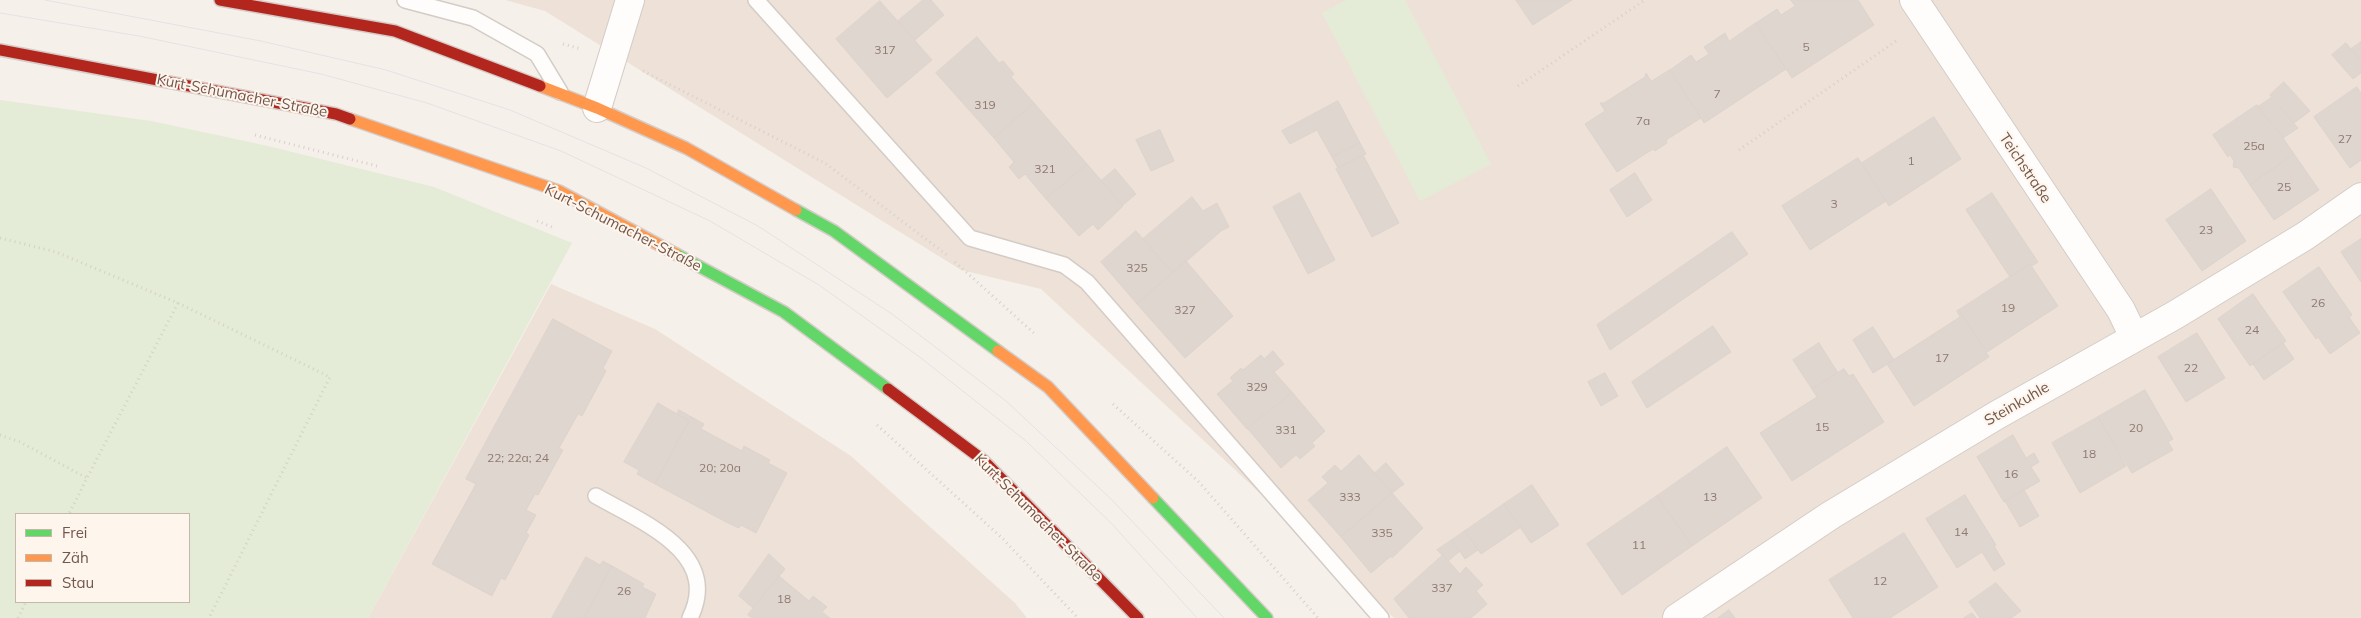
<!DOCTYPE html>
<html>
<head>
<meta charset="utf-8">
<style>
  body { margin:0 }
  #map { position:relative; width:2361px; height:618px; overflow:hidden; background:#f6f0ea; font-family:Mulish,sans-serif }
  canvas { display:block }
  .legend { position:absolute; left:15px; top:513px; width:175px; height:90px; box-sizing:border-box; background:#fef5ec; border:1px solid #c6b6ac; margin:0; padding:6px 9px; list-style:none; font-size:15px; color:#72574d }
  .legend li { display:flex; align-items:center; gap:10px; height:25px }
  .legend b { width:25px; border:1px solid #c6b6ac }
</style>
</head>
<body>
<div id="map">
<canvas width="2361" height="618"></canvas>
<ul class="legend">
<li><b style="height:6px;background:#63d668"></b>Frei</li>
<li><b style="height:6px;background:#ff974d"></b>Zäh</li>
<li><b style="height:6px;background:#b3261e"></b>Stau</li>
</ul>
</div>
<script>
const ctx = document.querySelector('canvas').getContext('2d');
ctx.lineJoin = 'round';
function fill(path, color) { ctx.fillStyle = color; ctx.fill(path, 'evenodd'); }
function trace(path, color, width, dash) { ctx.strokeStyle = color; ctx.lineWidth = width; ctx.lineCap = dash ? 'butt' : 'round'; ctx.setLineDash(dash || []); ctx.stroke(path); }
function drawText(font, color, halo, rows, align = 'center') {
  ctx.font = font + ' Mulish,sans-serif'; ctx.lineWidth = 4; ctx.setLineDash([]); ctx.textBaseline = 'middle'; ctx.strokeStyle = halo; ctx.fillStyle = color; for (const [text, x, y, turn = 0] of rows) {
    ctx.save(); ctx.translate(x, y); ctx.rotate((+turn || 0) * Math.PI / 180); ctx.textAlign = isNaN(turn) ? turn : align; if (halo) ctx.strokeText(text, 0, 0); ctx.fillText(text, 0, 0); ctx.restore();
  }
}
fill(new Path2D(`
  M505 0H2361V618H1394L1041 289 961 270 545 11Z
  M551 284 655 329 851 456 1015 603 1027 618H368Z`), '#eee2d8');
fill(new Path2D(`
  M1346 0H1405L1491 164 1420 201 1322 13Z
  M0 100 151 121 268 146 434 187 572 243 368 618H0ZM189 514V602H16V514Z`), '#e4ebd6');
const building = new Path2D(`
  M923 0H931L944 15 915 40 898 21Z
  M1516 0H1572L1533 25Z
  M1791 0H1858L1874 25 1792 78 1756 23 1777 9 1781 15 1795 6Z
  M880 1 932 60 887 98 836 39Z
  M1756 23 1786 69 1704 123 1670 70 1691 55 1696 62 1709 54 1704 47 1725 33 1729 41Z
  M977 37 999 63 1003 61 1014 74 1011 77 1034 103 994 138 936 73Z
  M2361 42V61L2351 49Z
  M2346 43 2361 61V73L2353 79 2332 55Z
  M1670 70 1701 118 1666 140 1667 143 1655 151 1653 149 1617 172 1585 124 1605 111 1600 103H1604L1645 77 1646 73 1651 81Z
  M2284 82 2310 111 2294 123 2270 95Z
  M2357 87 2361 93V160L2350 168 2314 117Z
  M2271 98 2298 128 2283 138 2258 107Z
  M1338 101 1360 143 1332 157 1317 130 1290 144 1282 131Z
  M1034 103 1087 164 1046 199 1025 174 1019 179 1009 167 1014 162 994 138Z
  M2257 105 2270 123 2272 122 2294 154 2250 185 2239 168 2233 167 2234 161 2230 155 2228 157 2213 135Z
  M1934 117 1961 159 1889 206 1862 163Z
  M1160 130 1174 161 1151 171 1136 140Z
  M1360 143 1366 154 1338 168 1332 157Z
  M2294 154 2319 190 2274 220 2250 185Z
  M1363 155 1399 223 1372 237 1336 169Z
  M1858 158 1886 201 1810 250 1782 206Z
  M1087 164 1123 206 1098 230 1093 224 1079 236 1046 199Z
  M1115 169 1136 194 1123 205 1101 181Z
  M1635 173 1652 200 1627 217 1610 190Z
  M2211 189 2246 241 2202 271 2166 220Z
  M1300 193 1335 260 1308 274 1273 207Z
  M1992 193 2038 262 2032 266 2030 264 2010 277 1966 210Z
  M1192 197 1203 211 1217 203 1229 227 1221 231 1173 273 1143 239Z
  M1136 231 1173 273 1137 304 1101 262Z
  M1732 232 1748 254 1610 350 1597 325Z
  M2361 239V282L2341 252Z
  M1186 261 1233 316 1185 358 1137 304Z
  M2030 264 2058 306 1987 352 1959 310Z
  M2319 267 2352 315 2349 317 2360 333 2330 354 2318 337 2316 339 2283 292Z
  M2253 294 2286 341 2250 366 2218 319Z
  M1959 310 1989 357 1914 406 1887 364 1960 317 1957 311Z
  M553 319 612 351 603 368 606 371 582 416 578 414 559 448 563 450 538 495 535 494 526 510 536 515 526 533 529 535 505 580 501 578 492 596 432 564 476 484 466 479Z
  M1713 326 1731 352 1647 408 1632 382Z
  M1873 327 1894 360 1873 373 1853 340Z
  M2197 333 2225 378 2186 402 2158 357Z
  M1819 343 1838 373 1812 389 1793 360Z
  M2283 343 2294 359 2264 380 2253 364Z
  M1273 351 1284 364 1274 372 1292 392 1247 429 1217 394 1233 381 1230 378 1241 368 1243 370 1261 355 1264 359Z
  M1844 369 1849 376 1853 374 1884 422 1792 481 1760 433 1817 397 1812 389Z
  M1605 373 1618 396 1601 406 1588 382Z
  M2145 390 2173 439 2168 442 2173 450 2132 473 2098 417Z
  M1292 392 1325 431 1312 443 1315 446 1300 459 1296 455 1281 468 1248 429Z
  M658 403 689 421 655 484 637 474 639 470 624 462Z
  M679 410 704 424 701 429 742 451 744 446 770 460 768 463 787 473 756 533 741 525 739 528 726 522 655 484 689 421 677 414Z
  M2098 417 2126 466 2080 493 2052 443Z
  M2013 435 2026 458 2034 453 2039 462 2031 467 2040 481 2004 502 1977 457Z
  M1727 447 1762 498 1692 546 1657 496Z
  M1359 455 1392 493 1341 537 1308 500 1328 483 1322 477 1335 465 1341 471Z
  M1386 463 1404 484 1392 493 1375 473Z
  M1532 485 1559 525 1531 543 1504 504Z
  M2024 490 2039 516 2020 527 2005 501Z
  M1392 493 1423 528 1392 558 1391 556 1371 573 1341 537Z
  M1965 495 1996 545 1994 546 2005 564 1994 571 1982 552 1957 568 1926 519Z
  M1657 496 1692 546 1622 595 1587 544Z
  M1504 504 1521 527 1481 554 1465 531Z
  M1465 531 1478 550 1465 559 1452 540Z
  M1904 533 1938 587 1890 618H1853L1829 580Z
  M1452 540 1460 551 1448 561 1437 550Z
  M769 554 785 569 753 608 739 596Z
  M1443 555 1460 574 1466 567 1483 585 1476 591 1487 604 1471 618H1409L1394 599Z
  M586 557 600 565 603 561 612 566 584 618H552Z
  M612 566 644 584 642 587 656 594 645 618H584Z
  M779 576 809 601 813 596 827 607 822 612 830 618H752L748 615Z
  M1996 583 2021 611 2011 618H1980L1969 602Z
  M1729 610 1735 618H1718Z
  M1972 613 1976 618H1964Z`);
fill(building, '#dfd6d0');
trace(building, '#ded3cd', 1);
const lane = new Path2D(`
  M405 0 473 18 537 54 560 92
  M756 0 970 238 1064 265 1087 282 1381 618
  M596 496C642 522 722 553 690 618`);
const street = new Path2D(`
  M1914 0 2121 310 2134 337
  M597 108 630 0
  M1677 618 1831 515 1997 415 2175 315 2305 236 2361 197`);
const fast = new Path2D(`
  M796 210 834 231 998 351
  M676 254 784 312 888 389
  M1153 498 1267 618`);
const slow = new Path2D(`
  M540 86 597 108 686 148 796 210
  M350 119 559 191 676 254
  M998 351 1048 387 1153 498`);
const jam = new Path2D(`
  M220 0 395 31 540 86
  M0 50 336 114 350 119
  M888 389 983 460 1138 618`);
trace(lane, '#d3ccc6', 18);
trace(street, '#d3ccc6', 30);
trace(fast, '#d5cbc7', 14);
trace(slow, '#d5cbc7', 14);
trace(jam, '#d5cbc7', 14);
trace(new Path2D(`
  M563 44 581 49
  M643 71 825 163 947 255
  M1518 86 1645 0
  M255 135 377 166
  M1739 150 1899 39
  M537 221 552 227
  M0 238 56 252 178 303 87 478
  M955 262 1036 335
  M178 303 330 377 209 618
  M1113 404 1199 482 1318 618
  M877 425 1001 537 1078 618
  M0 435 20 442 87 478 69 514
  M18 618 26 602`), '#d7cfcb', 3, [1, 4]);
trace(lane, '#fefdfc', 15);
trace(street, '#fefdfc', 28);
trace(fast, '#63d668', 11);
trace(slow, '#ff974d', 11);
trace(jam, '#b3261e', 11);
trace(new Path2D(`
  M45 0 261 41 386 70 510 110 646 168 758 226 892 314 1006 401 1110 498 1224 618
  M0 13 139 36 321 74 427 103 561 151 710 221 819 285 921 358 1026 441 1112 524 1197 618`), '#e4e2e4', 1);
drawText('12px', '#907a70', null, [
  ["5",1806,47],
  ["317",885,50],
  ["7",1717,94],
  ["319",985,105],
  ["7a",1643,121],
  ["27",2345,139],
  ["25a",2254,146],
  ["1",1911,161],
  ["321",1045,169],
  ["25",2284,187],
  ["3",1834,204],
  ["23",2206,230],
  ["325",1137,268],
  ["26",2318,303],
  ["19",2008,308],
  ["327",1185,310],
  ["24",2252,330],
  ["17",1942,358],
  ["22",2191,368],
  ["329",1257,387],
  ["15",1822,427],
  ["20",2136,428],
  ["331",1286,430],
  ["18",2089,454],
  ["22; 22a; 24",518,458],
  ["20; 20a",720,468],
  ["16",2011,474],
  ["333",1350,497],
  ["13",1710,497],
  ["14",1961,532],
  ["335",1382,533],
  ["11",1639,545],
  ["12",1880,581],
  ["337",1442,588],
  ["26",624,591],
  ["18",784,599]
]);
drawText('15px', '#72574d', '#fef5ec', [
  ["Kurt-Schumacher-Straße",242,96,11],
  ["Teichstraße",2025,168,56],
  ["Kurt-Schumacher-Straße",623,228,27],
  ["Steinkuhle",2017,404,-30],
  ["Kurt-Schumacher-Straße",1038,518,45]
]);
</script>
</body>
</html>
